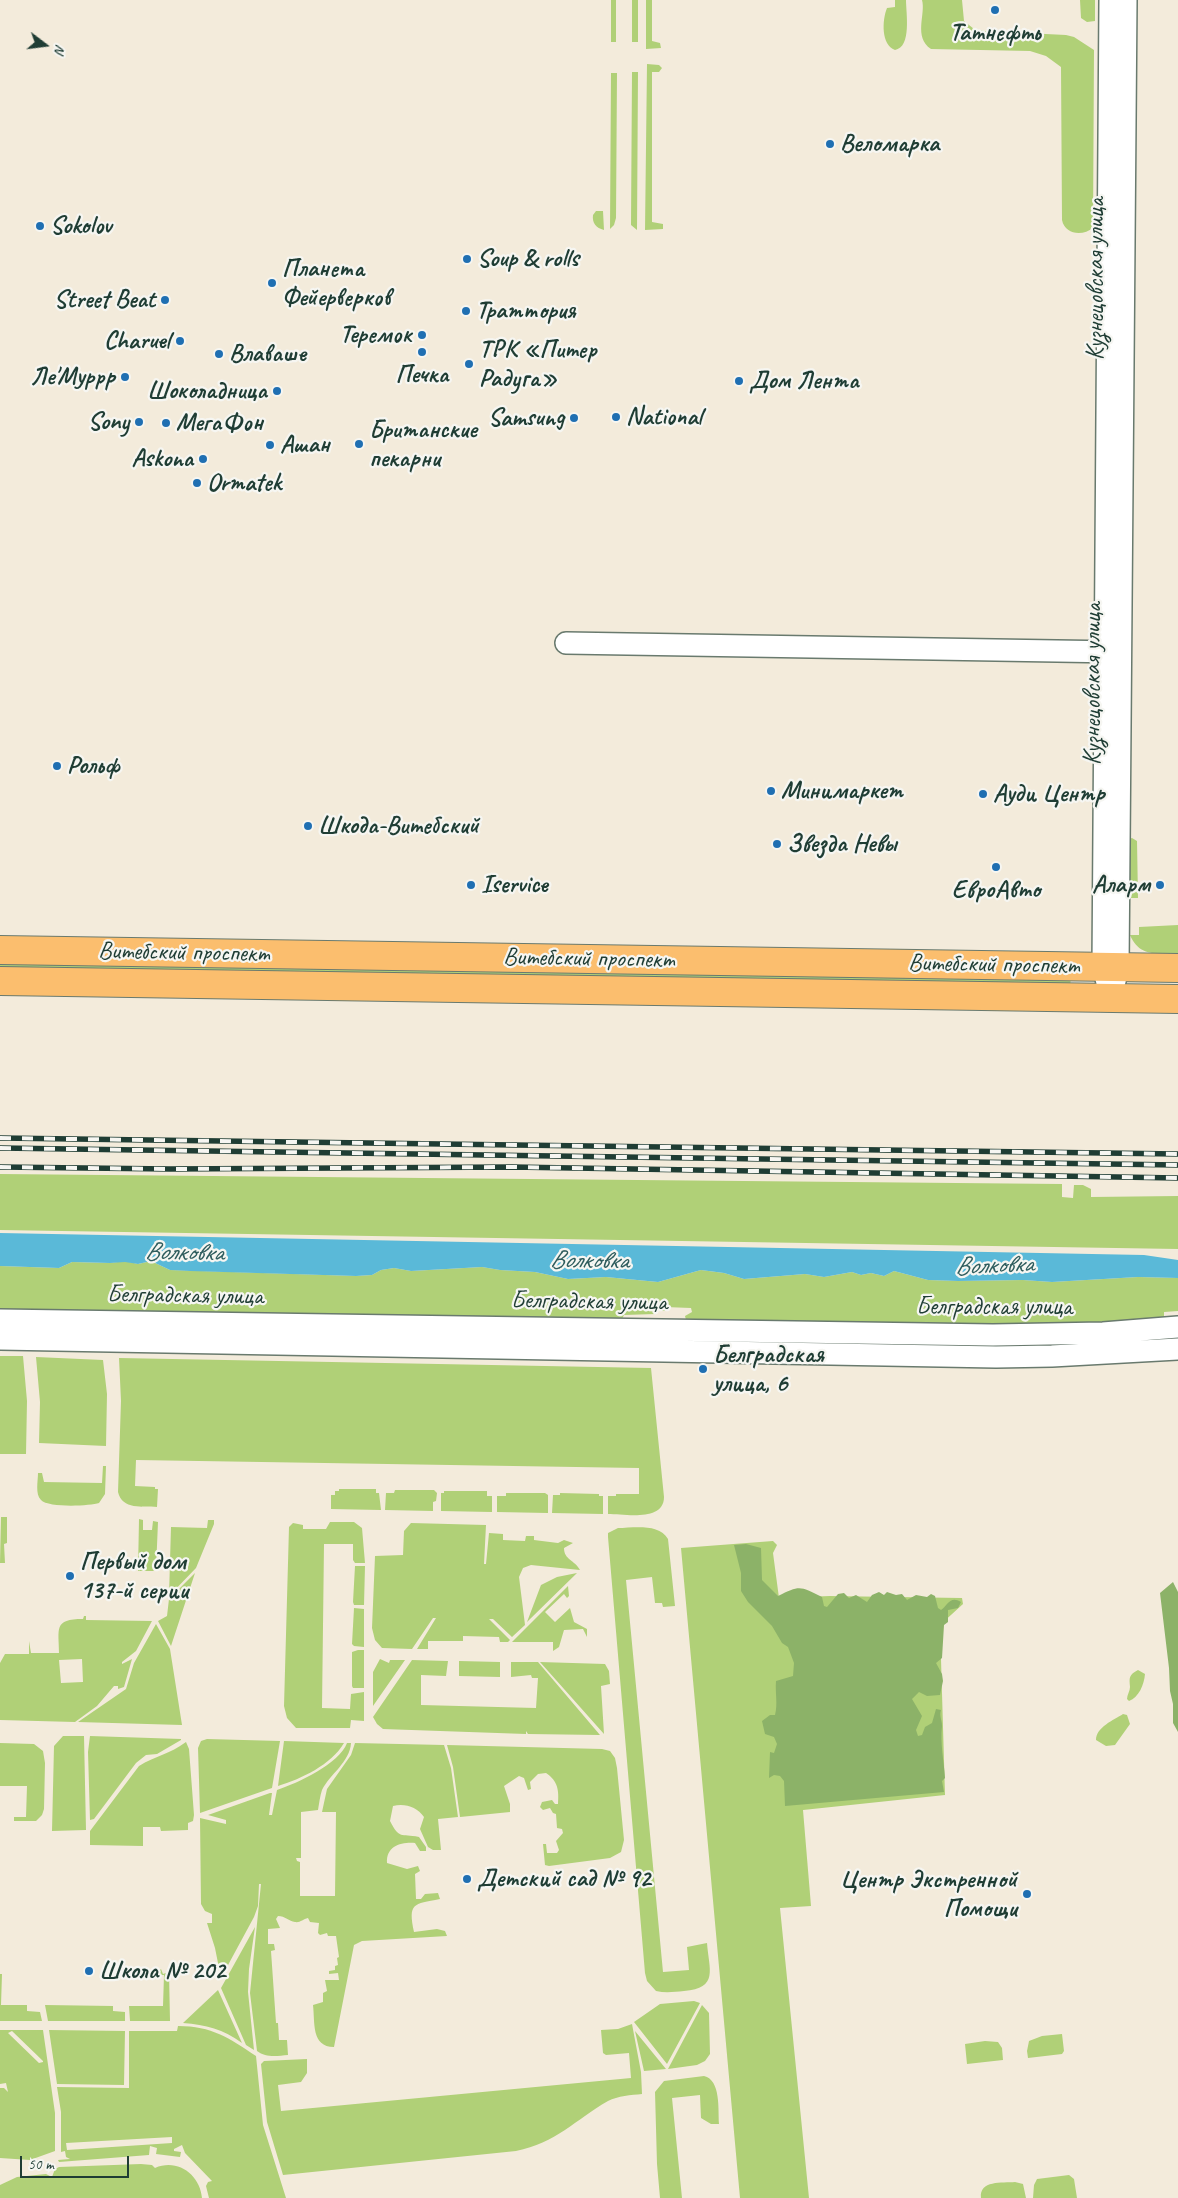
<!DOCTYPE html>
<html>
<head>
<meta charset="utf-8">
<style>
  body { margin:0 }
  #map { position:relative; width:1178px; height:2198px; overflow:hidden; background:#f3ebdb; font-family:Caveat,sans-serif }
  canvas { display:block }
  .north { position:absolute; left:20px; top:20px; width:50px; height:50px; -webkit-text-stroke:4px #f6f6f2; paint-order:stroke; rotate:105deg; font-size:14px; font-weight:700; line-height:20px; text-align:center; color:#1f3d34 }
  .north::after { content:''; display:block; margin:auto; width:18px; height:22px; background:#1f3d34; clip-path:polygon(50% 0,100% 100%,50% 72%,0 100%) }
  .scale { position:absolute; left:20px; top:2156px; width:109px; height:22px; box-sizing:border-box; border:2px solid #1f3d34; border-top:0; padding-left:6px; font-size:15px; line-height:18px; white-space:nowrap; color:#1f3d34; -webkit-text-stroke:4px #f6f6f2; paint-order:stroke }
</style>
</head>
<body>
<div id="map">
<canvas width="1178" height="2198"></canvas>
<div class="north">N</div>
<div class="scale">50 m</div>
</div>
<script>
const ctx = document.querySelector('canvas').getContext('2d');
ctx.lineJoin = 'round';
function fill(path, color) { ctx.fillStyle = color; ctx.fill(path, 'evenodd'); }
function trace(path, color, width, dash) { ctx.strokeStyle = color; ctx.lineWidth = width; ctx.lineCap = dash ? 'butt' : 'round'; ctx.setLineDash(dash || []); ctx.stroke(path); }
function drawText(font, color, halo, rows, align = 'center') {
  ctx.font = font + ' Caveat,sans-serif'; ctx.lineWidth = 4.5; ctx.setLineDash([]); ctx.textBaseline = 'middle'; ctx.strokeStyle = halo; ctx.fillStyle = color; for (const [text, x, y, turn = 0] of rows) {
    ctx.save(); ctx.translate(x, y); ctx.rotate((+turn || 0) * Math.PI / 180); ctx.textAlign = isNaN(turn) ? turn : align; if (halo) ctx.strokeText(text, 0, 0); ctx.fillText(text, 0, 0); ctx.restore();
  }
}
fill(new Path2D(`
  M611 0H616V42H611Z
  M632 0H638V42H632Z
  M646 0H652V41L660 43 661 48 646 49Z
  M895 0H906C906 13 912 47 895 50 881 45 882 20 887 8L895 7Z
  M922 0H962L964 21 974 29 984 31 1066 35 1074 37 1094 50 1093 228C1083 236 1065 235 1062 220L1061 67 1046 56 1030 51 931 49C913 37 926 14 922 0Z
  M1080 0H1095V21L1087 22 1081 18Z
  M647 64 659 65 662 68 659 72H652V222L663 224V229L645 230Z
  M632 72H638L637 230 631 225Z
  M611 73H617L616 218 614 225 610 229Z
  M596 211H603L604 230C596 228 592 223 593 215Z
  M1132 838 1137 841 1138 898H1128V839Z
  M1178 925V953C1158 954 1139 957 1130 935H1139V927Z
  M0 962 1071 978 1070 986 0 970Z
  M0 1174 1062 1184V1197L1073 1198 1074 1185H1083L1091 1189V1197L1178 1196V1249L0 1230Z
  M125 1261 138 1264 151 1261 170 1270 356 1276 372 1275 381 1270 394 1268 411 1271 482 1267 500 1270 535 1272 568 1279 606 1277 658 1282 701 1270 724 1273 744 1279 805 1274 824 1277 852 1272 861 1275 871 1273 884 1276 894 1271 928 1280 958 1281 1023 1280 1052 1282 1138 1277 1178 1278V1311L1164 1312V1317L1152 1319 1045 1325 686 1320 685 1316 692 1312 691 1308 665 1307V1311H655V1314L624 1315 622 1319 0 1309V1266L59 1268 72 1262 110 1263Z
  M0 1356H23L27 1401 26 1454H0Z
  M36 1357 103 1360 107 1394 106 1446 39 1443 40 1402Z
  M119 1358 651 1368 664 1497C664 1522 625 1514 608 1514V1496H616V1494H639V1468L136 1460 135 1486 155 1487V1489H158L157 1507C143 1506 122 1510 118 1492L121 1401Z
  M103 1466H106L105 1494 99 1503C90 1506 48 1508 41 1500 35 1494 38 1481 38 1473H42L44 1482 102 1483Z
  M339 1489H376V1493H379L381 1510 331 1509V1495H335V1491H339Z
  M395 1490H434L437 1493 436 1501 433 1502V1511L385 1510 386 1493H394Z
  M444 1491H487V1496H492V1512L441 1511V1493H444Z
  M506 1493H545L548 1495V1513L497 1512V1496H506Z
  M560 1493 599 1494V1496H603V1514L552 1513 553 1495H560Z
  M1 1517H7V1543L4 1544 5 1563H0Z
  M139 1519 143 1520V1530H152L153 1521 158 1522 156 1569 153 1571H138Z
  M208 1520H214V1524L196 1568 169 1596 171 1527 207 1528Z
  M330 1522H354L362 1528 365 1563H355L353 1560V1544H324L322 1708 350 1709 351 1694 364 1692V1721L351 1720 350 1728H296L287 1718 284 1706 289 1527 293 1523 303 1525V1529H326Z
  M411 1523 486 1525 484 1564H486L489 1533 503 1534V1540L525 1541 526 1536H534V1540L558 1543 564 1540 573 1543 564 1548C564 1560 575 1560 580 1570L531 1565 523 1568 519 1577 525 1625 512 1637 493 1619H489L510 1640 508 1642H500L499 1637 463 1636V1641H428V1649H417L436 1618H433L412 1649 382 1648 375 1640 372 1628 375 1556 403 1555 404 1531Z
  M618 1528C633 1528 659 1523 668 1539L675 1606 663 1607 662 1603H655L652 1577 626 1580 663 1972 689 1970 687 1947 707 1943C709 1970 719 1988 684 1991 674 1992 665 1993 656 1991L647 1981 645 1973 608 1537V1533Z
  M773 1541 777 1545 773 1553 779 1598 830 1596 962 1598 963 1604 940 1625 945 1795 803 1810 811 1906 780 1908 809 2198H740L681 1548Z
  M355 1566H365L364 1605H354L353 1602Z
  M195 1573 171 1646 158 1621 167 1616 169 1599Z
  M577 1573 527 1622 541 1585 557 1577Z
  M568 1586 569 1596 567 1598 564 1594 545 1612 555 1622 570 1608 574 1622 587 1629V1637L583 1629 564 1630 559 1647 553 1651V1642H512Z
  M354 1608 364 1609V1647L354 1646 352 1644Z
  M84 1616H86V1620L152 1621 136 1651 122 1662V1664L132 1659 124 1687 118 1689V1686H114L97 1706 75 1722 0 1720V1663L5 1654H29V1641L31 1653H59C59 1629 53 1619 83 1619ZM82 1659 83 1682 61 1683 59 1660Z
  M156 1624 170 1649 182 1725 78 1722 126 1689 134 1663Z
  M358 1650H364V1688H353L352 1686V1652Z
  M380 1659 389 1663 390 1660H405L373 1706V1672Z
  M412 1660 448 1661 446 1676 421 1675V1705L536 1708 538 1678H532L531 1675 511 1677V1662H538L600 1735 528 1734 526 1731V1734L383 1729 377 1724 373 1717Z
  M459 1661 500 1662V1677L459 1676Z
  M540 1662 605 1664 609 1671 610 1684 601 1686 604 1734Z
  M1138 1670 1145 1674C1144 1685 1139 1697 1129 1701L1127 1699C1127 1695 1130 1691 1130 1687 1129 1677 1129 1675 1138 1670Z
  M1123 1714 1127 1715 1130 1724 1115 1745 1106 1746 1096 1740C1096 1727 1114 1720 1123 1714Z
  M63 1736H84L86 1830 52 1831 54 1746Z
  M90 1736 181 1739V1740L157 1754 146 1755 136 1763 94 1819 90 1820 88 1752Z
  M207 1739 280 1741 272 1788 200 1813 198 1748 201 1741Z
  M284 1741 344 1743C331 1765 301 1779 278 1786Z
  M186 1742 189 1749 194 1815 193 1821 188 1823V1830L161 1831 160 1827H143V1846L90 1845V1831L139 1766C155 1756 170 1754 186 1742Z
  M0 1743 34 1744 43 1751 45 1763 44 1809 42 1815 36 1821H14V1817H26L27 1786H0Z
  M347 1743H351C350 1762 330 1774 322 1790 320 1796 319 1804 318 1810L301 1812V1858H296L297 1861 300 1862V1896H335L336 1812H322L327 1789 351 1755 355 1743 444 1745 451 1768 458 1817 438 1819 441 1850H433L428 1847 420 1829 424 1817C417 1807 405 1803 393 1806L390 1821C400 1840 400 1833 419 1837L426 1847V1851H420L415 1843C401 1842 386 1846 387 1863L407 1869 418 1866 420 1871 415 1874 416 1899H421L425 1894 438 1893 440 1899C413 1904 408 1903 414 1932L437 1929 445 1931 447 1936 362 1941 354 1945 334 2047C311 2047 315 2022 313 2005L323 2002V1993L327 1991 325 1980H339L338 1973 329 1974V1971L335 1970V1966L338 1965 337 1958 339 1957 336 1936H328L327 1933 320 1935 318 1933 319 1923 310 1922 308 1918C303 1919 300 1923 295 1922 289 1921 285 1916 278 1916L276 1919 280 1928 268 1929V1944H274L275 1950 271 1951 276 2023H278L279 2040H287L288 2055C277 2056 266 2058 257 2051L250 1993 261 1884H259L258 1906 254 1917 221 1978 215 1948 207 1923H212V1914L205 1911 201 1904 200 1818 226 1824V1820L208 1815 270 1793H272L269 1815H272L277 1790C298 1783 339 1764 347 1743Z
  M447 1745 602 1749 610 1751 615 1758 617 1768 624 1840 621 1852 610 1858 549 1866 545 1865 543 1844H546L547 1853H557L559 1850 556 1841 563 1833 562 1829 557 1828 556 1814 553 1813 550 1808 543 1810 540 1807 542 1802 552 1800 555 1804H558C559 1790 558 1781 546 1773L538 1774 530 1782 531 1789 528 1790 524 1778 519 1776 504 1786 510 1804V1812L460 1817 453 1767Z
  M255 1927 249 1969 248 1992 254 2050 246 2045 221 1988Z
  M161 1969 163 1974 169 1972 170 2021H130L129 2006H163L164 1975H158V1972Z
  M0 1974H2L1 2005H27V2011L40 2012 42 2021H0Z
  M218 1990 242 2043C223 2029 206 2025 183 2023Z
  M694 2001 700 2003 667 2064 634 2022 660 2004Z
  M45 2005 113 2006V2011L125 2012V2021H48Z
  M702 2005 709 2013 710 2054 705 2061 697 2065 668 2069Z
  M632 2024 641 2072 642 2094C631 2095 618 2096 608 2101 575 2120 556 2143 516 2151L283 2175 267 2122 261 2064 264 2061 307 2059V2073L301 2082 278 2085 281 2111 631 2078 629 2053 606 2055 603 2053 601 2030 618 2029Z
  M178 2026C212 2026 229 2038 256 2056L263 2125 286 2198H209L206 2186 208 2182 212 2181 185 2153 182 2145 174 2149V2151L181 2152 180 2157 156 2154 157 2148 150 2146 149 2155 59 2162 58 2160 70 2159 66 2157 65 2151 61 2152V2112L57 2087 129 2088V2031H177ZM172 2137V2143L67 2150 66 2143Z
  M0 2030H43L55 2113V2151L30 2160 0 2158V2088H4L8 2092 6 2083 0 2084ZM12 2031 43 2061V2062L39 2063 8 2033Z
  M49 2030 125 2031 124 2085 57 2084Z
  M635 2031 666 2069 644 2071Z
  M1062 2034 1064 2051 1062 2054 1028 2058 1027 2051 1029 2041 1042 2036Z
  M985 2041 998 2042 1002 2048 1003 2060 967 2064 965 2044Z
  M704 2076C721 2080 718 2109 719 2124H711L701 2118 700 2095 672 2098 682 2198H660L657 2164 655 2092 664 2081Z
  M141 2164 152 2165 155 2168C178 2158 200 2175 202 2198H0V2185L17 2177 46 2174 52 2177 55 2169 59 2167Z
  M1069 2175 1074 2179 1077 2198H1033L1034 2185 1037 2179Z
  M1015 2182 1023 2184 1026 2198H981C979 2180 1002 2183 1015 2182Z`), '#b0d077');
fill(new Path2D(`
  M746 1544 761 1548 762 1580 778 1596C800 1585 800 1586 822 1597L824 1606 827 1607 838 1594 844 1593 849 1598 856 1595 867 1602 872 1595 879 1592 884 1595 887 1592 896 1595 902 1594 907 1600 916 1595 927 1597 931 1594 935 1596 938 1608 941 1610C947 1606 950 1595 961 1602L958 1608 948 1610V1622L944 1625 942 1658 936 1663 942 1674 943 1681 940 1695 927 1696 919 1692 912 1699 922 1716 916 1730 918 1736 922 1735 925 1727 932 1723 936 1709 941 1710C939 1716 942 1720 942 1726 940 1744 944 1761 945 1778L942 1781 944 1792 785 1806 784 1781 780 1776 774 1775 769 1778 770 1752 774 1753 777 1744 774 1737 765 1734 762 1721 770 1715H775C778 1704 775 1693 776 1681L793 1676 794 1663 788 1647 782 1643 772 1626 748 1602 741 1591V1573L734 1545Z
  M1173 1582 1178 1592V1732L1173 1723V1704L1170 1691 1169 1668 1160 1593Z`), '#8cb268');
fill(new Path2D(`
  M0 1233 1144 1255 1178 1260V1278L1138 1277 1052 1282 1023 1280 958 1281 928 1280 894 1271 884 1276 871 1273 861 1275 852 1272 824 1277 805 1274 744 1279 724 1273 701 1270 658 1282 606 1277 568 1279 535 1272 500 1270 482 1267 411 1271 394 1268 381 1270 372 1275 356 1276 190 1271 170 1270 151 1261 138 1264 125 1262 110 1263 72 1262 59 1268 0 1266Z`), '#5ab9d8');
const minor = new Path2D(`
  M1110 0 1103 967 1111 998
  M566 643 1118 652
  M1115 981 1118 967 1126 0
  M0 1320 993 1335 1103 1333 1178 1327
  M0 1339 996 1357 1052 1356 1178 1349`);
const major = new Path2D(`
  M0 950 1178 968
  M0 981 1178 999`);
trace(minor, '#697a6e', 24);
trace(major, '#697a6e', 30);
trace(minor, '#fff', 21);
trace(major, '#fbbe6e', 28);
const rail = new Path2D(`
  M0 1138 1178 1154
  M0 1148 1178 1165
  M0 1167 170 1169 512 1167 1178 1178`);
trace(rail, '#1f3d34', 5.5);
trace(rail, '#f6f6f2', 4, [11]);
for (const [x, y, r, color] of [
  [995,10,5,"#1f6fb2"],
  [830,144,5,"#1f6fb2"],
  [40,226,5,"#1f6fb2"],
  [467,259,5,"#1f6fb2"],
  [272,283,5,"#1f6fb2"],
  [165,300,5,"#1f6fb2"],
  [466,311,5,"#1f6fb2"],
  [422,335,5,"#1f6fb2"],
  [180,341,5,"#1f6fb2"],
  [422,352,5,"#1f6fb2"],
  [219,354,5,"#1f6fb2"],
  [469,364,5,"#1f6fb2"],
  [125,377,5,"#1f6fb2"],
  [739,381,5,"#1f6fb2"],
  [277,391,5,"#1f6fb2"],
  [616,417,5,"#1f6fb2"],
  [574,418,5,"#1f6fb2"],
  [139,422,5,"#1f6fb2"],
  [166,423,5,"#1f6fb2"],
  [359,444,5,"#1f6fb2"],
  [270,445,5,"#1f6fb2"],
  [203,459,5,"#1f6fb2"],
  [197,483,5,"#1f6fb2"],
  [57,766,5,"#1f6fb2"],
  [771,791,5,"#1f6fb2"],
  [983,794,5,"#1f6fb2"],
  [308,826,5,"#1f6fb2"],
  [777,844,5,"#1f6fb2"],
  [996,867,5,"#1f6fb2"],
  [471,885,5,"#1f6fb2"],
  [1160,885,5,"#1f6fb2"],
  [703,1369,5,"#1f6fb2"],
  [70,1576,5,"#1f6fb2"],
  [467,1879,5,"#1f6fb2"],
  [1027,1894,5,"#1f6fb2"],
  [89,1971,5,"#1f6fb2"]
]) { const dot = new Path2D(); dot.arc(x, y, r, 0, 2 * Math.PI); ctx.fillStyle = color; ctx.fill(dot); trace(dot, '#f6f6f2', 2); }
drawText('bold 25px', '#1f3d34', '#f6f6f2', [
  ["Татнефть",995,33,"center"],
  ["Веломарка",840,144],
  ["Sokolov",50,226],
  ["Soup & rolls",477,259],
  ["Планета",282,269],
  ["Фейерверков",282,298],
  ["Street Beat",155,300,"right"],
  ["Траттория",476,311],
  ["Теремок",412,335,"right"],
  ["Charuel",170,341,"right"],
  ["ТРК «Питер",479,350],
  ["Радуга»",479,379],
  ["Влаваше",229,354],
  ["Печка",422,375,"center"],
  ["Ле'Муррр",115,377,"right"],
  ["Дом Лента",749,381],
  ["Шоколадница",267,391,"right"],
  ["National",626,417],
  ["Samsung",564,418,"right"],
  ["Sony",129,422,"right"],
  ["МегаФон",176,423],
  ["Британские",369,430],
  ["пекарни",369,459],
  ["Ашан",280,445],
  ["Askona",193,459,"right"],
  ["Ormatek",207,483],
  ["Рольф",67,766],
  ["Минимаркет",781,791],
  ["Ауди Центр",993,794],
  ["Шкода-Витебский",318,826],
  ["Звезда Невы",787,844],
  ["Iservice",481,885],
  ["Аларм",1150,885,"right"],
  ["ЕвроАвто",996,890,"center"],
  ["Белградская",713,1355],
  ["улица, 6",713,1384],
  ["Первый дом",80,1562],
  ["137-й серии",80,1591],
  ["Детский сад № 92",477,1879],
  ["Центр Экстренной",1017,1880,"right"],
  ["Помощи",1017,1909,"right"],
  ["Школа № 202",99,1971]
], 'left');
drawText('25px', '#1f3d34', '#f6f6f2', [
  ["Кузнецовская улица",1096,279,-90],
  ["Кузнецовская улица",1093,684,-90],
  ["Витебский проспект",184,953,1],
  ["Витебский проспект",589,959,1],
  ["Витебский проспект",994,965,1],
  ["Белградская улица",185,1296,1],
  ["Белградская улица",589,1302,1],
  ["Белградская улица",994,1307]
]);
drawText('italic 26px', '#2e5c5d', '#f6f6f2', [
  ["Волковка",184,1253,1],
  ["Волковка",589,1261,1],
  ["Волковка",994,1266,-2]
]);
</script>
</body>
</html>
